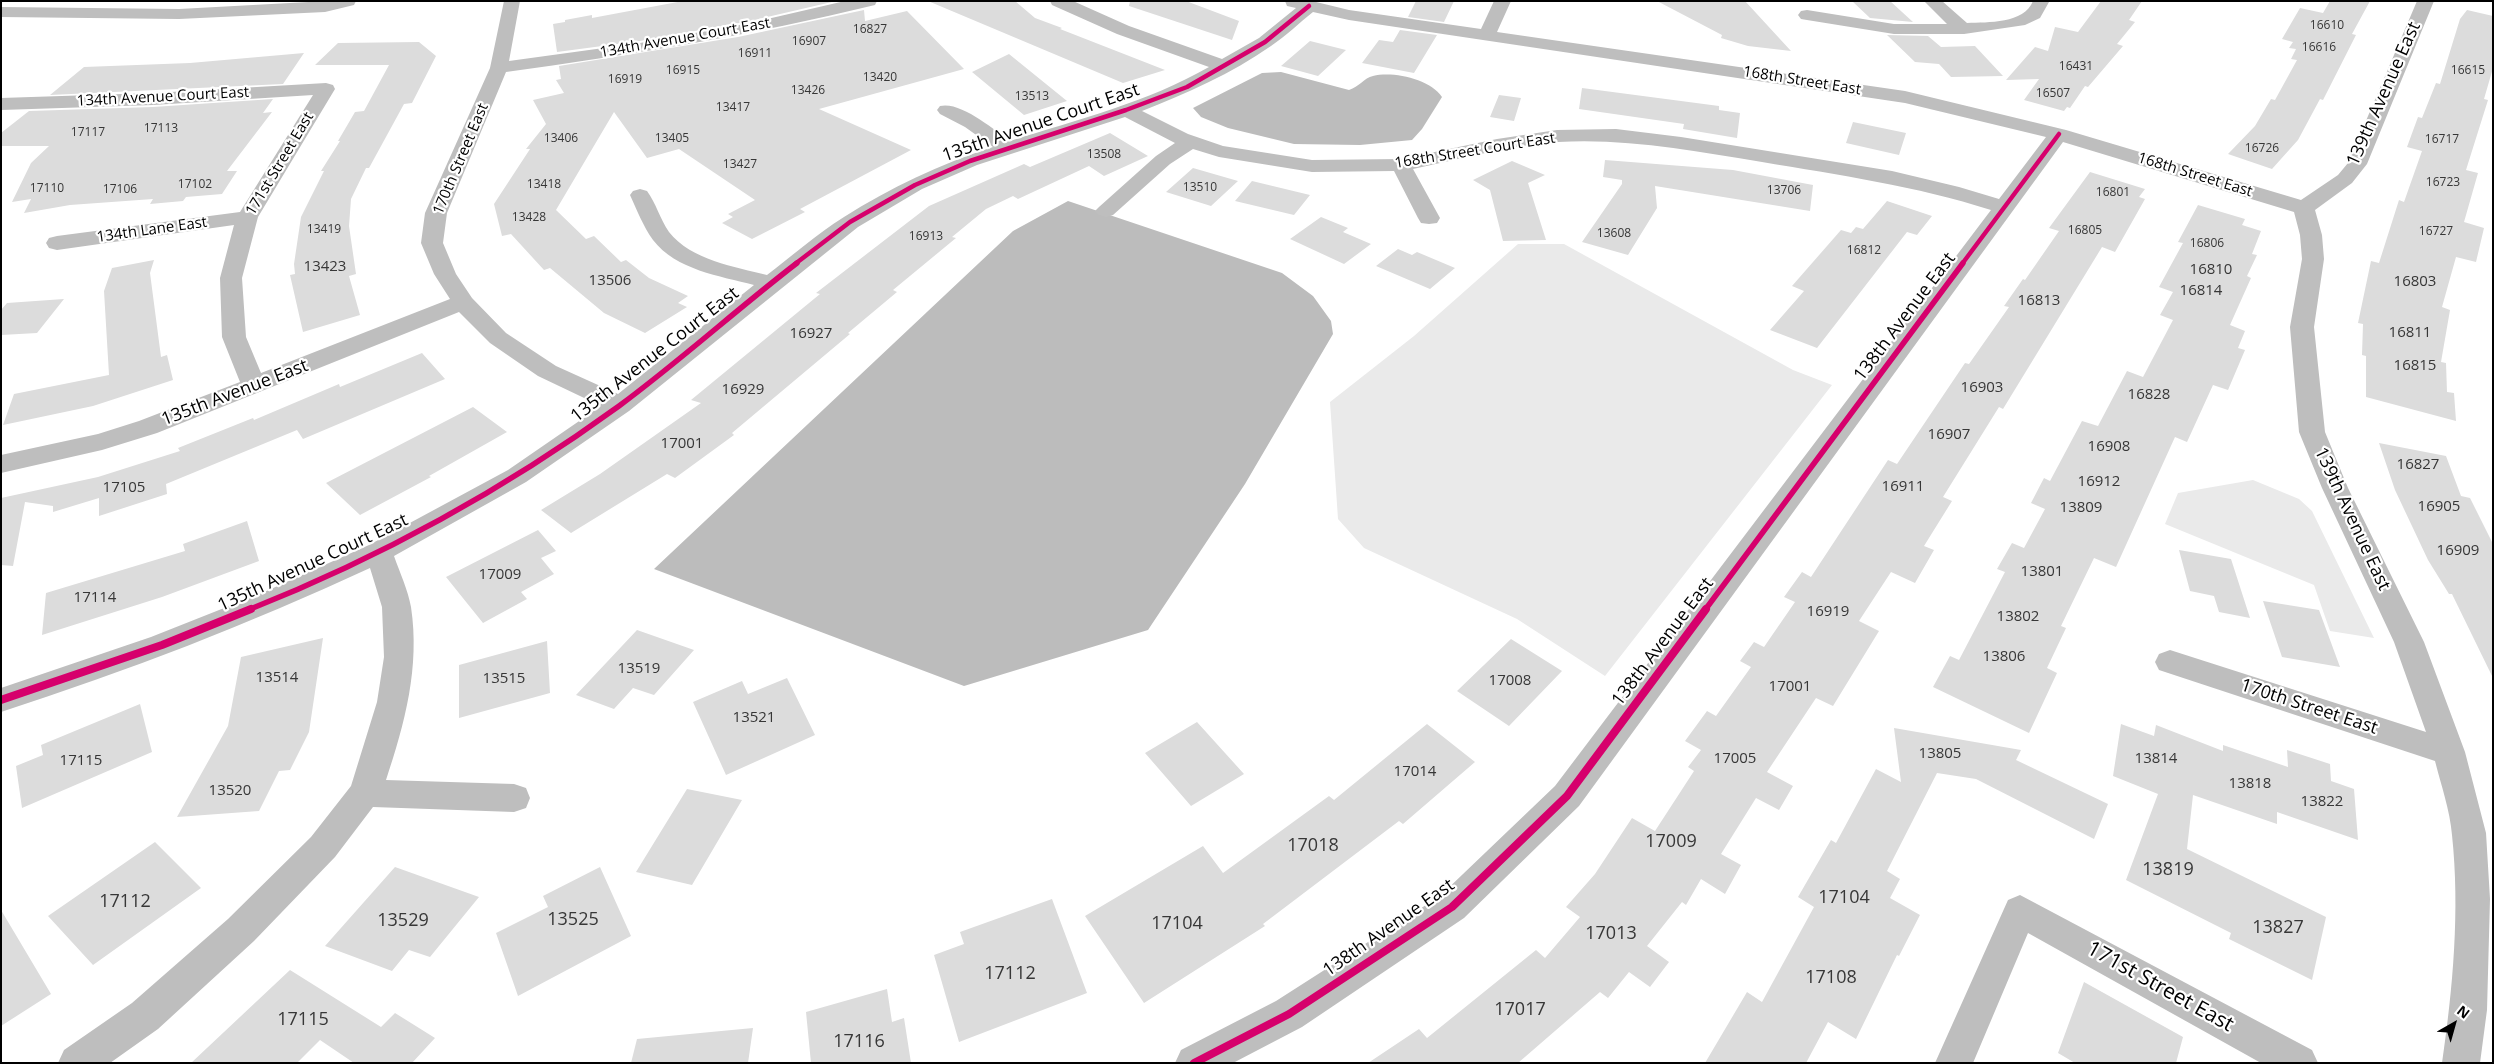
<!DOCTYPE html>
<html>
<head>
<meta charset="utf-8">
<style>
  body { margin:0 }
  #map { position:relative; width:2494px; height:1064px; overflow:hidden; background:#fff; font-family:"Open Sans",sans-serif }
  canvas { display:block }
  .frame { position:absolute; inset:0; border:2px solid #000; pointer-events:none }
  .north { position:absolute; left:2429px; top:999px; width:50px; height:50px; -webkit-text-stroke:4px #fff; paint-order:stroke; rotate:38deg; font-size:14px; font-weight:700; line-height:20px; text-align:center; color:#000 }
  .north::after { content:''; display:block; margin:auto; width:18px; height:22px; background:#000; clip-path:polygon(50% 0,100% 100%,50% 72%,0 100%) }
</style>
</head>
<body>
<div id="map">
<canvas width="2494" height="1064"></canvas>
<div class="frame"></div>
<div class="north">N</div>
</div>
<script>
const ctx = document.querySelector('canvas').getContext('2d');
ctx.lineJoin = 'round';
function fill(path, color) { ctx.fillStyle = color; ctx.fill(path, 'evenodd'); }
function trace(path, color, width, dash) { ctx.strokeStyle = color; ctx.lineWidth = width; ctx.lineCap = dash ? 'butt' : 'round'; ctx.setLineDash(dash || []); ctx.stroke(path); }
function drawText(font, color, halo, rows, align = 'center') {
  ctx.font = font + ' "Open Sans",sans-serif'; ctx.lineWidth = 4.5; ctx.setLineDash([]); ctx.textBaseline = 'middle'; ctx.strokeStyle = halo; ctx.fillStyle = color; for (const [text, x, y, turn = 0] of rows) {
    ctx.save(); ctx.translate(x, y); ctx.rotate((+turn || 0) * Math.PI / 180); ctx.textAlign = isNaN(turn) ? turn : align; if (halo) ctx.strokeText(text, 0, 0); ctx.fillText(text, 0, 0); ctx.restore();
  }
}
fill(new Path2D(`
  M1518 244H1564L1793 370 1832 385 1605 676 1517 619 1364 548 1338 519 1330 402 1414 336Z
  M2253 480 2299 499 2312 511 2374 638 2330 631 2314 585 2165 524 2178 493Z`), '#eaeaea');
fill(new Path2D(`
  M1281 72 1349 90C1359 87 1364 78 1373 76 1393 71 1430 79 1442 97L1422 129 1412 140 1360 145 1294 144 1228 128 1201 117 1193 108 1262 73Z
  M1068 201 1282 273 1313 296 1331 321 1333 334 1245 484 1148 630 964 686 654 569 1013 231Z`), '#bcbcbc');
fill(new Path2D(`
  M683 1H836L750 21 640 41 557 52 553 24 565 22V20L592 15V18Z
  M928 1H1015L1035 18 1062 28 1060 29 1165 70 1123 83Z
  M1130 1H1186L1239 21 1232 40 1129 6Z
  M1416 1H1454L1444 22 1408 17Z
  M1657 1H1745L1791 51 1748 46 1721 38 1722 35Z
  M1852 1H1890L1913 22 1870 18Z
  M2101 1H2142L2129 20 2135 22 2117 44 2123 46 2088 87 2085 86 2070 108 2067 107 2064 111 2024 100 2039 79 2006 80 2035 47 2048 51 2055 27 2078 32Z
  M2330 1H2370L2352 34 2356 35 2323 100 2320 99 2298 140 2272 169 2228 154 2255 126 2271 99 2275 100 2297 60 2291 59 2296 49 2289 48 2293 42 2282 39 2300 8 2323 13Z
  M864 10 865 21 907 11 964 69 819 109 911 150 800 209 805 212 752 239 722 223 733 217 728 214 755 200 679 149 647 158 614 112 556 210 586 239 594 236 621 262 626 260 649 278 688 296 678 303 687 307 645 333 604 313 550 268 544 270 511 234 502 236 494 204 530 149H526L546 124 533 100 564 93 556 80 561 79 559 66 738 37Z
  M2467 10 2493 16V68L2484 99 2488 100 2466 170 2478 173 2464 222 2484 228 2476 262 2456 257 2442 307 2450 310 2441 362 2446 363 2447 392 2454 393 2456 421 2366 397V356L2362 355 2363 324 2358 323 2371 261 2379 263 2399 200 2404 202 2422 151 2407 147 2418 117 2422 118 2436 83 2440 84 2460 19Z
  M1400 30 1437 35 1414 73 1362 63 1379 40 1393 42Z
  M1887 35 1928 36 1941 47 1975 46 2003 76 1951 77 1939 64 1915 62Z
  M1310 41 1346 50 1318 76 1281 66Z
  M419 42 436 56 412 103 404 104 369 168H366L351 199 349 226 356 274 349 276 360 315 303 332 290 275 295 274 294 264 301 217 324 171H321L340 141H338L355 112 364 111 389 65H315L338 43Z
  M304 53 283 84 50 95 84 67 190 63Z
  M1009 54 1067 101 1024 115 972 72Z
  M1582 88 1719 106V110L1740 113 1737 138 1683 129 1684 124 1579 109Z
  M1499 95 1521 98 1514 121 1490 117Z
  M273 99 263 113 272 112 227 171H237L222 194 186 197 183 201 150 204 153 199 70 205 24 213 31 199 12 202 31 163 49 146H1V133L29 111 153 107Z
  M1853 122 1906 133 1899 155 1846 143Z
  M1110 133 1148 156 1104 176 1089 166 1018 199 1013 196 986 209 952 237 956 238 893 290 897 292 848 333 850 334 732 433 734 435 675 478 667 474 571 533 541 510 600 474 701 403 691 400 820 294 816 293 929 206 1024 164 1030 167Z
  M1605 160 1733 170 1813 185 1810 211 1655 186 1657 208 1628 255 1582 242 1622 184V180L1603 177Z
  M1512 161 1545 175 1528 183 1546 240 1503 241 1490 190 1473 180Z
  M1193 168 1238 181 1211 206 1166 192Z
  M2090 172 2145 189 2139 197 2145 199 2115 252 2102 247 2003 409 1999 407 1943 497 1952 501 1924 546 1934 550 1915 583 1891 572 1859 621 1879 631 1833 706 1816 698 1767 772 1793 786 1779 810 1756 798 1721 854 1741 865 1725 894 1701 879 1686 905 1682 902 1647 946 1669 962 1650 987 1629 972 1608 998 1600 992 1518 1063H1368L1419 1029 1427 1038 1536 950 1545 958 1580 917 1566 907 1595 874 1632 818 1655 831 1694 771 1688 767 1701 750 1685 741 1707 711 1716 716 1751 667 1740 661 1754 642 1764 647 1795 602 1784 597 1802 572 1811 577 1888 460 1897 464 1965 363 1969 364 2009 307 2004 306 2023 279 2025 280 2059 231 2049 228Z
  M1252 181 1310 195 1294 215 1235 201Z
  M1887 201 1932 216 1917 235 1907 232 1817 348 1770 330 1804 291 1792 286 1841 230 1851 233 1856 227 1863 229Z
  M2198 205 2245 219 2242 225 2261 231 2252 254 2257 255 2247 276 2251 278 2230 325 2245 331 2238 348 2245 350 2228 390 2213 385 2187 442 2175 437 2116 567 2094 558 2061 626 2066 628 2047 668 2057 673 2029 733 1933 687 1950 656 1959 660 2005 572 1997 569 2012 543 2024 548 2045 509 2031 503 2044 478 2050 481 2082 421 2098 426 2127 371 2143 377 2173 320 2160 315 2173 292 2159 287 2183 243 2178 242Z
  M1321 217 1348 228 1343 232 1371 244 1344 264 1290 239Z
  M1398 249 1412 255 1417 252 1455 268 1430 289 1376 266Z
  M154 260 150 273 161 357 167 355 173 380 93 406 3 425 14 394 109 375 104 291 112 268Z
  M64 299 37 333 1 335V310L7 303Z
  M422 353 445 379 303 439 297 430 166 484 167 494 99 516V498L53 512V506L25 502 13 566 1 565V498L98 477 180 451 178 448 253 418 254 420 339 384 340 387Z
  M473 407 507 432 429 476 431 477 360 515 326 483Z
  M2379 443 2446 456 2461 496 2470 498 2493 544V678L2452 594H2449L2428 560 2395 490Z
  M247 521 259 561 162 597 42 635 46 593 185 551 183 544Z
  M538 530 556 551 541 558 554 574 521 592 527 599 483 623 446 577Z
  M2179 550 2231 559 2250 618 2219 612 2214 596 2190 591Z
  M2263 601 2319 610 2340 667 2282 657Z
  M637 630 694 650 654 695 633 688 614 709 576 695Z
  M323 638 309 732 290 770 279 771 259 811 177 817 228 726 241 657Z
  M1511 639 1562 671 1509 726 1457 691Z
  M547 641 550 693 459 718V665Z
  M787 678 815 735 726 775 693 702 742 681 748 694Z
  M140 704 152 752 22 808 16 766 43 755 41 745Z
  M1197 722 1244 774 1191 806 1145 753Z
  M1427 724 1475 762 1403 824 1399 821 1263 924 1265 926 1144 1003 1085 916 1203 846 1223 873 1329 796 1334 800Z
  M2121 724 2154 736 2156 725 2223 751V745L2288 767 2287 750 2330 764 2331 781 2354 789 2358 840 2277 812V824L2193 795 2187 849 2326 917 2312 980 2229 939 2231 933 2126 880 2158 794 2113 776Z
  M1894 728 2021 750 2016 760 2108 804 2094 839 1976 779 1937 773 1887 871 1900 879 1890 898 1920 915 1899 956 1897 955 1856 1039 1828 1022 1806 1063H1705L1747 992 1762 1002 1814 907 1798 897 1831 840 1836 843 1876 769 1901 782Z
  M687 789 742 800 692 885 636 872Z
  M155 842 201 888 93 965 48 916Z
  M395 867 479 897 430 957 409 950 392 971 325 946Z
  M600 867 631 936 518 996 496 933 548 907 543 896Z
  M1052 899 1087 993 959 1042 934 955 964 944 960 932Z
  M1 910 51 994 1 1026Z
  M290 970 381 1027 395 1013 435 1038 412 1063H354L320 1040 297 1063H191Z
  M2084 982 2183 1037 2176 1063H2075L2058 1053Z
  M887 989 892 1022 904 1018 911 1063H811L806 1012Z
  M753 1028 748 1063H631L637 1039Z`), '#dcdcdc');
fill(new Path2D(`
  M327 1H356L354 5 325 12 179 19 1 17V7L179 9Z
  M504 1H520L509 61 640 43 750 23 845 1H877L875 5C753 35 630 55 506 72L447 213 443 243 456 274 472 298 506 333 556 366 618 394 754 285C720 276 676 270 653 240 643 226 637 210 630 195L633 191 640 189 647 191C656 203 660 219 669 232 691 260 735 267 767 275 792 256 817 234 844 217 890 188 940 164 993 147L965 127 940 114 937 110 940 106C961 101 994 130 1010 141 1077 120 1148 102 1209 67L1117 34 1052 5 1050 1H1073L1129 26 1222 59 1259 38 1296 8 1287 6 1285 1H1312L1349 10 1481 29 1494 1H1511L1497 32 1905 91 2066 130 2301 200 2338 175 2348 163 2417 1H2434L2367 164 2352 183 2315 210 2322 235 2324 259 2314 327 2325 432 2348 488 2424 642 2465 752 2486 833 2490 899 2487 1010 2480 1063H2442C2453 988 2460 910 2452 835 2450 810 2441 785 2435 761L2159 670 2155 662 2159 654 2170 650 2426 732 2394 642 2322 488 2299 432 2290 327 2302 259 2300 235 2294 212 2063 142 1579 806 1464 918 1302 1027 1233 1063H1175L1181 1050 1276 1001 1440 896 1555 786 1991 210C1916 186 1839 175 1762 162 1694 151 1627 138 1558 142 1510 145 1461 159 1413 169L1440 218 1437 223 1429 224 1421 223 1418 218 1394 171 1312 172 1219 157 1193 149 1170 164 1113 215 1106 217 1099 215 1095 211 1099 207 1156 156 1175 143 1125 117 977 165 922 189 858 227 629 411 526 482 394 556C400 573 408 590 411 607 420 667 405 723 386 780L514 784 526 788 530 798 526 808 514 812 373 807 335 857 254 941 158 1029 110 1063H58L64 1050 132 1003 228 919 311 837 351 786 377 702 384 657 382 607 370 568C250 624 127 671 1 712V688L151 637 262 593 369 545 508 470 601 406 538 376 490 343 459 312 157 433 102 450 1 473V455L98 434 139 421 240 382 222 337 220 278 234 225 57 250 49 248 46 243 49 238 57 236 240 212 313 95 153 105 1 110V98L153 93 326 83 333 85 335 89 258 217 242 278 246 337 261 373 450 299 434 274 421 243 425 213 490 68ZM1313 12 1349 20 1905 103 2046 137 1999 199 1959 187 1892 171 1681 137 1616 129 1557 130 1497 139 1401 159 1312 160 1223 146 1188 134 1142 111C1187 93 1231 74 1271 46 1286 36 1299 23 1313 12Z
  M1924 1H1942L1967 23C1988 22 2024 24 2033 1L2049 2 2040 18 2025 25 1964 34H1894L1807 20 1801 19 1798 15 1801 11 1807 10 1894 24H1947Z
  M2020 895 2312 1050 2318 1063H2261L2028 933 1973 1063H1935L2008 900Z`), '#bebebe');
trace(new Path2D(`
  M795 264 850 222 915 185 970 161 1126 110 1187 87 1265 42 1309 6
  M1962 264 2059 134`), '#d6006c', 4.5);
trace(new Path2D(`
  M248 610C379 558 505 489 619 406 680 361 737 309 797 263
  M1705 610 1963 263`), '#d6006c', 5.5);
trace(new Path2D(`
  M1 700 162 645 251 609
  M1194 1063 1289 1014 1452 907 1567 796 1706 609`), '#d6006c', 8);
drawText('12px', '#373737', null, [
  ["16610",2327,26],
  ["16827",870,30],
  ["16907",809,42],
  ["16616",2319,48],
  ["16911",755,54],
  ["16431",2076,67],
  ["16915",683,71],
  ["16615",2468,71],
  ["13420",880,78],
  ["16919",625,80],
  ["13426",808,91],
  ["16507",2053,94],
  ["13513",1032,97],
  ["13417",733,108],
  ["17113",161,129],
  ["17117",88,133],
  ["13406",561,139],
  ["13405",672,139],
  ["16717",2442,140],
  ["16726",2262,149],
  ["13508",1104,155],
  ["13427",740,165],
  ["16723",2443,183],
  ["17102",195,185],
  ["13418",544,185],
  ["13510",1200,188],
  ["17110",47,189],
  ["17106",120,190],
  ["13706",1784,191],
  ["16801",2113,193],
  ["13428",529,218],
  ["13419",324,230],
  ["16805",2085,231],
  ["16727",2436,232],
  ["13608",1614,234],
  ["16913",926,237],
  ["16806",2207,244],
  ["16812",1864,251]
]);
drawText('15px', '#000', '#fff', [
  ["134th Avenue Court East",685,38,-10],
  ["168th Street East",1802,81,9],
  ["134th Avenue Court East",163,97,-3],
  ["168th Street Court East",1475,151,-9],
  ["170th Street East",461,159,-67],
  ["171st Street East",280,164,-59],
  ["168th Street East",2195,175,17],
  ["134th Lane East",152,230,-8]
]);
drawText('15px', '#373737', null, [
  ["13423",325,267],
  ["16810",2211,270],
  ["13506",610,281],
  ["16803",2415,282],
  ["16814",2201,291],
  ["16813",2039,301],
  ["16811",2410,333],
  ["16927",811,334],
  ["16815",2415,366],
  ["16903",1982,388],
  ["16929",743,390],
  ["16828",2149,395],
  ["16907",1949,435],
  ["17001",682,444],
  ["16908",2109,447],
  ["16827",2418,465],
  ["16912",2099,482],
  ["16911",1903,487],
  ["17105",124,488],
  ["16905",2439,507],
  ["13809",2081,508],
  ["16909",2458,551],
  ["13801",2042,572],
  ["17009",500,575],
  ["17114",95,598],
  ["16919",1828,612],
  ["13802",2018,617],
  ["13806",2004,657],
  ["13519",639,669],
  ["13514",277,678],
  ["13515",504,679],
  ["17008",1510,681],
  ["17001",1790,687],
  ["13521",754,718],
  ["13805",1940,754],
  ["17005",1735,759],
  ["13814",2156,759],
  ["17115",81,761],
  ["17014",1415,772],
  ["13818",2250,784],
  ["13520",230,791],
  ["13822",2322,802]
]);
drawText('18px', '#000', '#fff', [
  ["139th Avenue East",2384,94,-66],
  ["135th Avenue Court East",1041,123,-19],
  ["138th Avenue East",1905,317,-53],
  ["135th Avenue Court East",655,355,-38],
  ["135th Avenue East",235,393,-21],
  ["139th Avenue East",2352,519,65],
  ["135th Avenue Court East",313,563,-25],
  ["138th Avenue East",1663,642,-53],
  ["170th Street East",2309,707,18],
  ["138th Avenue East",1389,928,-35]
]);
drawText('18px', '#373737', null, [
  ["17009",1671,842],
  ["17018",1313,846],
  ["13819",2168,870],
  ["17104",1844,898],
  ["17112",125,902],
  ["13525",573,920],
  ["13529",403,921],
  ["17104",1177,924],
  ["13827",2278,928],
  ["17013",1611,934],
  ["17112",1010,974],
  ["17108",1831,978],
  ["17017",1520,1010],
  ["17115",303,1020],
  ["17116",859,1042]
]);
drawText('21px', '#000', '#fff', [
  ["171st Street East",2160,987,29]
]);
</script>
</body>
</html>
